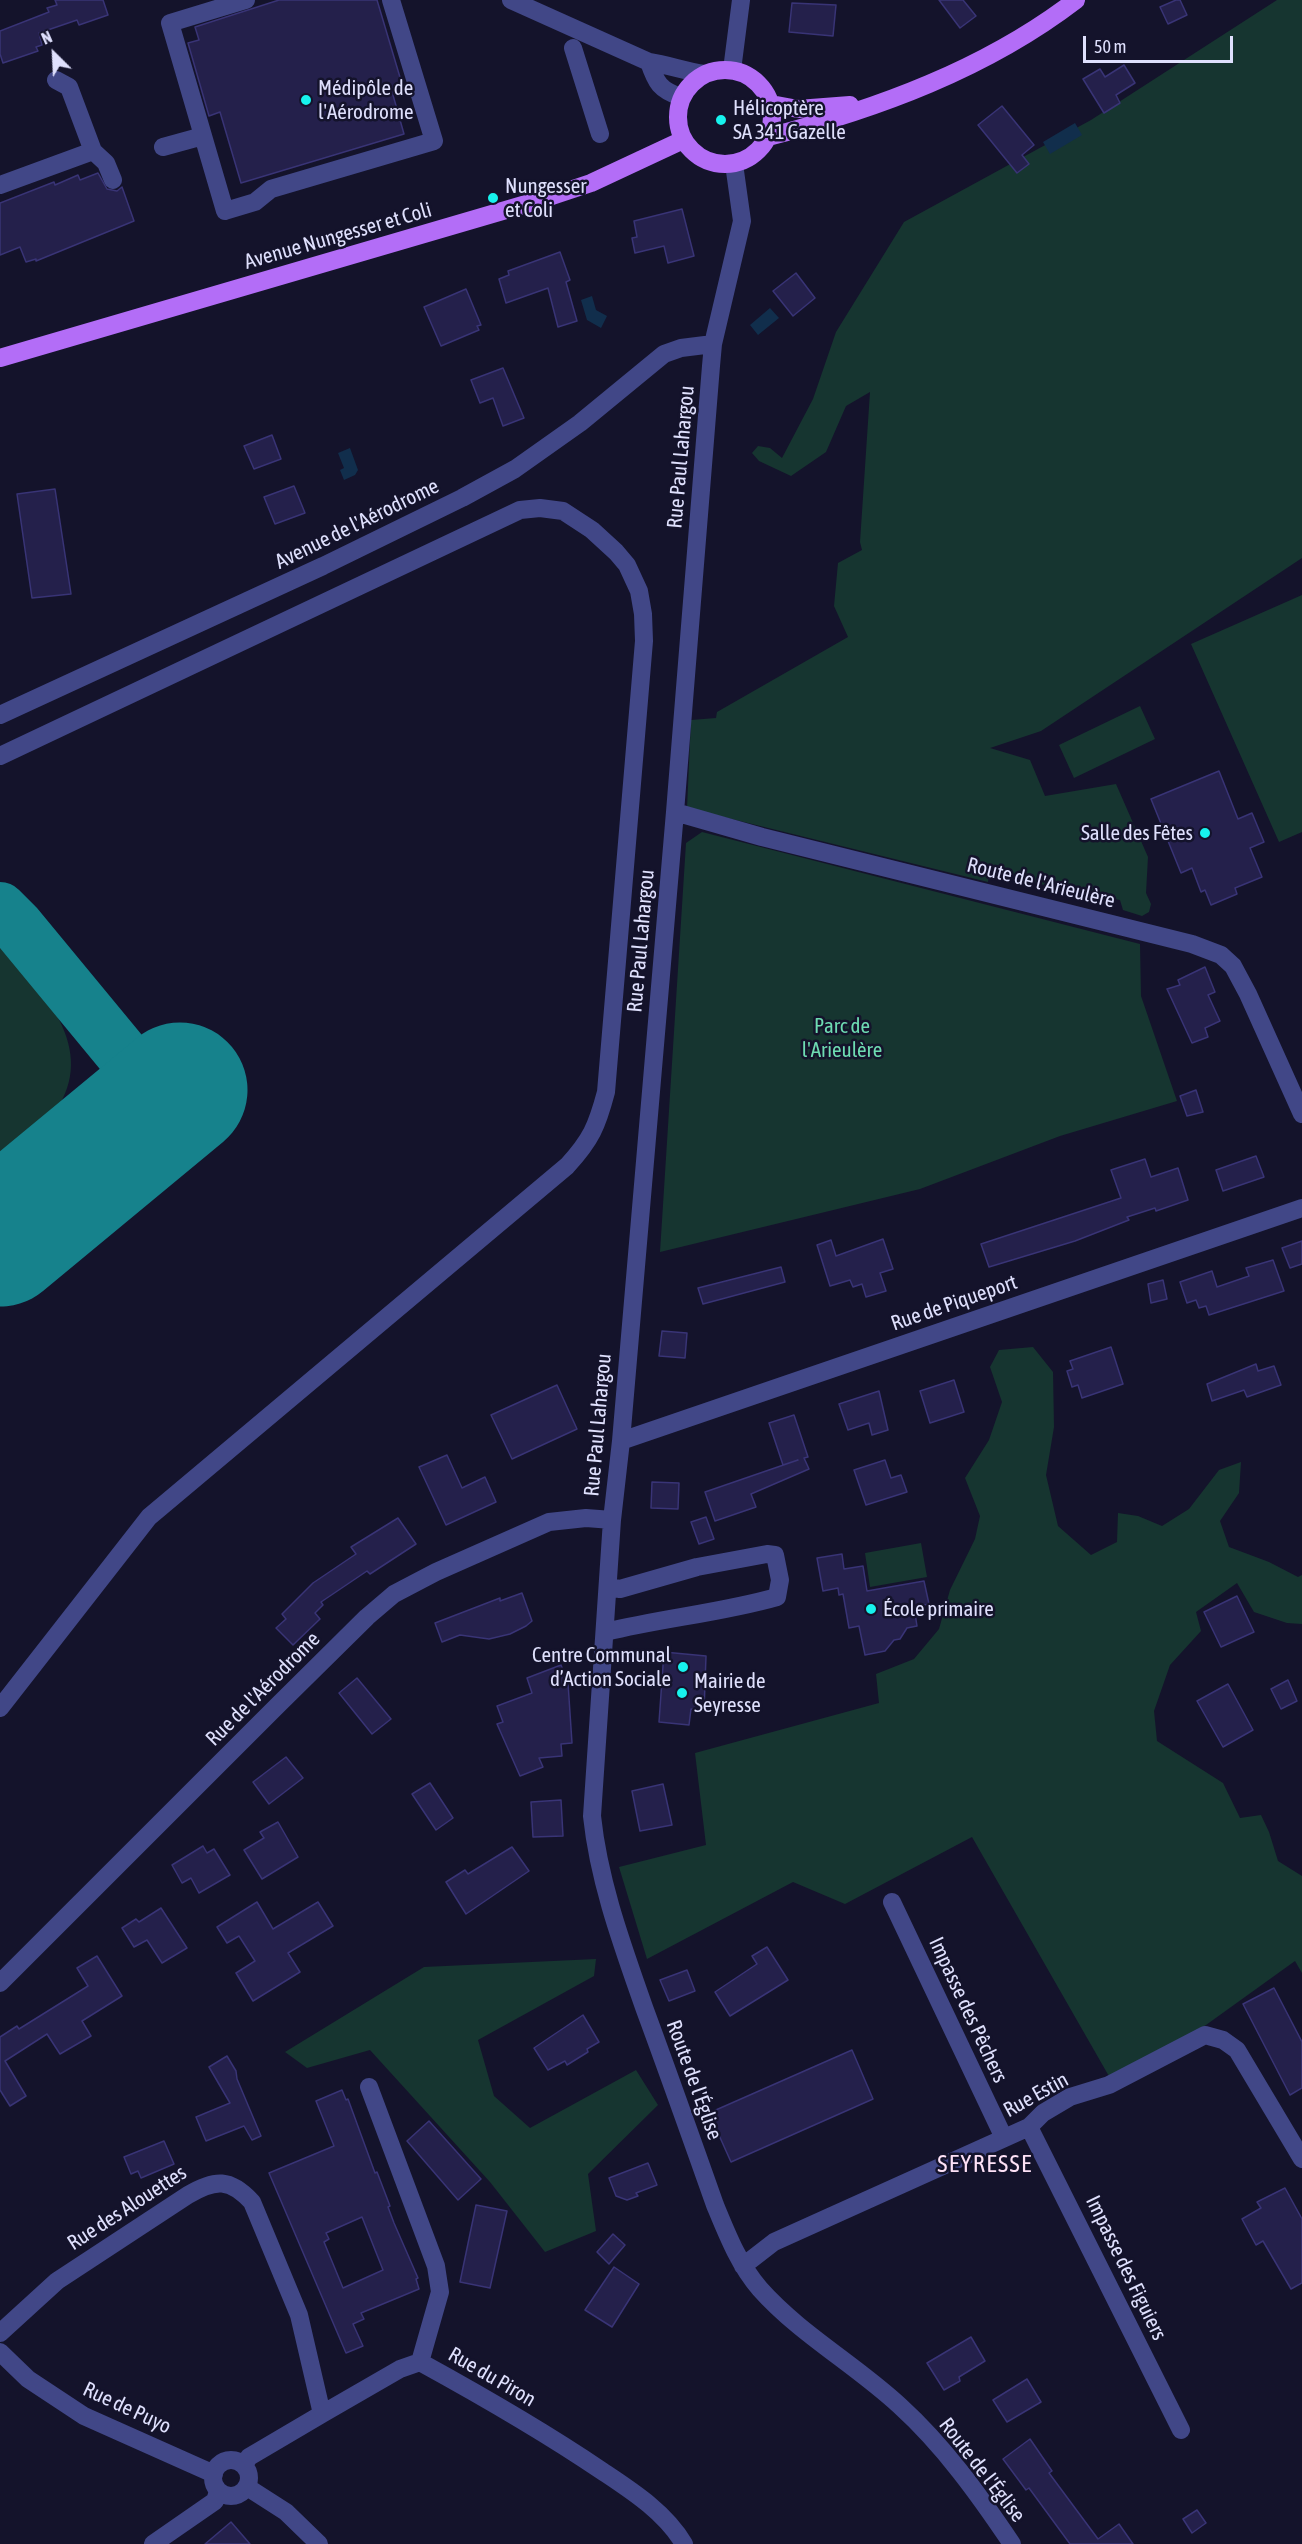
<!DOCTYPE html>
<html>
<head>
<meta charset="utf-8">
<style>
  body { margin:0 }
  #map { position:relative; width:1302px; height:2544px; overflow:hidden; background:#14132b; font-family:"Asap Condensed",sans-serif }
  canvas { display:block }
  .north { position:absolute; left:24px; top:24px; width:60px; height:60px; -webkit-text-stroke:4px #14132b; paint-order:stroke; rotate:336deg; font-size:16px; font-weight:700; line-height:24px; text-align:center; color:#dfe0fd }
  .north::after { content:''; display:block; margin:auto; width:21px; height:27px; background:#dfe0fd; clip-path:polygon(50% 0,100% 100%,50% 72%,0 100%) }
  .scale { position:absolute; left:1083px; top:36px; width:150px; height:27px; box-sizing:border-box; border:3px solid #dfe0fd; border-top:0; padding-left:8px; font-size:18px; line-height:21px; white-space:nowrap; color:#dfe0fd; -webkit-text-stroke:4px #14132b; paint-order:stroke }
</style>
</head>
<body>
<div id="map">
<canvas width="1302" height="2544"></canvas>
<div class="north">N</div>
<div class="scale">50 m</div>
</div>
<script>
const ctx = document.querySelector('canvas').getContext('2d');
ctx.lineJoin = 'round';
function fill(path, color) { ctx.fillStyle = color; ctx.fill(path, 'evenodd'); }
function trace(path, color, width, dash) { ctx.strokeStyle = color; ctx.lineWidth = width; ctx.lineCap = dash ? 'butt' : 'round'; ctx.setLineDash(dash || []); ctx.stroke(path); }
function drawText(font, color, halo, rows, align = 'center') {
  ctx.font = font + ' "Asap Condensed",sans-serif'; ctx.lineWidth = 5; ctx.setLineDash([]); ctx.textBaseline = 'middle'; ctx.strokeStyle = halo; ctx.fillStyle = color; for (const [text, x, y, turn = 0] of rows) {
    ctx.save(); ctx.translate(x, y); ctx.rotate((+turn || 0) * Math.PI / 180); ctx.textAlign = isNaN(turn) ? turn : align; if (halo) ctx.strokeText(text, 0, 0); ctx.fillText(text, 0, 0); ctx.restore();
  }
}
fill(new Path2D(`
  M1277 0H1302V558L1041 731 990 748 1030 760 1045 796 1116 784 1148 857 1146 893 1151 904 1149 912 1142 916 1123 910 1120 900 989 874 988 882 687 808 691 720 716 718 717 712 848 637 834 606 838 563 862 550 860 542 870 392 846 406 826 452 791 476 759 461 752 453 758 446 770 448 782 458 813 399 836 332 904 222 1091 120Z
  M1302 595V832L1279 842 1191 644Z
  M1140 706 1155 739 1074 778 1059 745Z
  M702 832 1140 944 1141 996 1177 1101 1060 1136 920 1189 660 1252 686 843Z
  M0 941C37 987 97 1042 59 1106 47 1125 17 1144 0 1158Z
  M1033 1347 1053 1372 1054 1427 1046 1475 1058 1526 1091 1555 1117 1542 1118 1513 1138 1516 1162 1526 1189 1509 1219 1470 1241 1462 1239 1493 1220 1521 1229 1547 1269 1562 1298 1577 1302 1575V1624L1287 1623 1254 1612 1237 1583 1196 1612 1201 1631 1170 1665 1154 1711 1157 1741 1223 1783 1240 1818 1261 1815 1269 1832 1278 1861 1302 1876V1973L1295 1961 1206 2025 1110 2078 972 1837 845 1904 793 1882 647 1959 619 1867 706 1845 695 1753 879 1703 876 1674 914 1659 939 1629 950 1590 975 1539 980 1516 965 1478 989 1440 1002 1402 990 1367 999 1350Z
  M921 1543 927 1577 870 1587 865 1553Z
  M596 1959 594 1976 478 2040 494 2096 530 2128 636 2070 658 2105 588 2174 596 2231 545 2252 490 2182 370 2050 307 2068 285 2052 424 1967Z`), '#163530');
fill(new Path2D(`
  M1075 123 1082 135 1050 154 1043 142Z
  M592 296 596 310 607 316 601 328 587 320 581 300Z
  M770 308 779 318 758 335 750 325Z
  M350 448 358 470 355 475 344 480 340 470 344 468 338 453Z`), '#112e4c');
trace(new Path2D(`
  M0 909 16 925 144 1080C156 1118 119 1137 93 1157`), '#16828c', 54);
trace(new Path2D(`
  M0 1239 180 1090`), '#16828c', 135);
const building = new Path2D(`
  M55 0H103L108 15 79 25 77 20 39 33 42 45 36 47 38 51 3 63 0 54V31L49 12 47 8 57 5Z
  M279 0H377L402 84 391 88 404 134 241 183 220 112 209 116 188 43 199 40 195 27Z
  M939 0H963L976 16 960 28Z
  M1176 0H1180L1187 15 1168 24 1160 7Z
  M792 3 836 5 833 36 789 32Z
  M1124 65 1135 83 1116 95 1120 103 1104 113 1083 79 1100 69 1105 77Z
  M1002 106 1034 145 1022 155 1029 164 1017 173 978 125Z
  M98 173 107 189 117 191 122 187 134 221 36 261V259L26 262 20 247 0 255V203L54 182 55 185 78 175 80 180Z
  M682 209 694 256 668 263 664 246 635 253 632 238 637 237 634 221Z
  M560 252 570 280 566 282 577 321 558 327 548 288 506 303 499 279 509 275 508 271Z
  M796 273 815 298 793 316 773 291Z
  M466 289 481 325 477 326 479 330 441 346 424 307Z
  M503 368 524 418 503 426 493 398 480 403 471 380Z
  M272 435 281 459 254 469 244 446Z
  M294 486 305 513 275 524 264 497Z
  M55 489 71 594 32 598 17 494Z
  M1219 771 1238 819 1252 813 1264 842 1250 848 1262 877 1235 888 1237 894 1211 905 1205 890 1201 892 1192 868 1181 873 1151 799Z
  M1205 967 1215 992 1208 995 1220 1021 1205 1028 1208 1037 1192 1043 1167 989 1180 985 1178 980Z
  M1196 1090 1203 1112 1187 1116 1180 1096Z
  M1256 1156 1264 1177 1223 1191 1216 1170Z
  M1145 1159 1151 1177 1178 1168 1188 1200 1156 1211 1155 1208 1127 1217 1129 1220 1075 1241 989 1267 981 1244 1121 1198 1111 1170Z
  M883 1239 893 1269 880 1273 886 1291 866 1297 862 1284 853 1287 850 1280 830 1286 817 1245 831 1240 836 1256Z
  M1302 1241V1264L1290 1268 1282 1248Z
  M1273 1260 1284 1291 1209 1315 1206 1306 1199 1308 1196 1300 1187 1303 1180 1282 1212 1271 1217 1287 1249 1276 1246 1268Z
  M781 1267 785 1282 703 1304 698 1288Z
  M1163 1280 1167 1299 1151 1303 1148 1284Z
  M662 1331 687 1333 685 1358 659 1356Z
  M1111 1347 1123 1384 1082 1398 1078 1385 1072 1387 1067 1371 1073 1369 1070 1361Z
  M1256 1364 1258 1371 1274 1366 1281 1385 1247 1397 1244 1390 1212 1401 1207 1384Z
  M954 1380 964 1412 930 1423 920 1391Z
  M557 1385 577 1429 512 1459 491 1415Z
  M879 1391 888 1430 872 1435 869 1423 848 1430 839 1404Z
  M794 1415 808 1457 804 1458 809 1469 751 1494 756 1507 715 1521 705 1492 798 1460 783 1465 769 1423Z
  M447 1455 462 1488 485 1477 496 1502 446 1525 419 1467Z
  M885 1460 891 1478 901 1475 907 1492 866 1505 854 1470Z
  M652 1482 679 1483 678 1509 651 1508Z
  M706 1517 714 1539 699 1544 691 1522Z
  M398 1518 416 1544 370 1574 367 1571 321 1602 323 1605 315 1613 320 1619 293 1645 276 1628 286 1619 282 1614 313 1583 356 1554 351 1547Z
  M842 1554 844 1569 863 1566 867 1591 924 1581 929 1604 914 1607 917 1626 907 1628 900 1639 894 1640 885 1651 865 1655 859 1626 849 1628 843 1594 839 1595 838 1588 823 1591 817 1558Z
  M522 1593 532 1621 526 1626 510 1634 489 1639 460 1635 442 1642 435 1623 500 1598V1601Z
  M1237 1596 1254 1632 1221 1647 1204 1612Z
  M664 1652 706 1656 704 1711 691 1709 689 1725 659 1722Z
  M561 1665 568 1683 572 1743 561 1744 562 1756 539 1758 543 1767 520 1776 497 1724 503 1722 497 1706 532 1693 527 1678Z
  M357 1678 391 1719 372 1734 339 1693Z
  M1288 1680 1297 1701 1281 1709 1271 1689Z
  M1228 1684 1253 1730 1223 1747 1197 1701Z
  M286 1757 303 1778 269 1804 253 1782Z
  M430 1783 453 1818 436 1830 412 1794Z
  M663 1784 672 1825 640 1831 632 1791Z
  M561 1800 563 1836 533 1837 531 1802Z
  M278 1822 298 1857 262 1879 244 1850 264 1838 260 1832Z
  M203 1846 207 1853 214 1849 230 1875 199 1893 191 1878 182 1883 172 1865Z
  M512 1847 529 1871 466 1914 446 1882 465 1870 468 1874Z
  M257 1902 273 1929 318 1902 333 1926 288 1953 300 1972 253 2001 236 1973 255 1961 239 1936 227 1943 217 1927Z
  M161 1908 187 1948 162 1963 147 1940 134 1947 122 1928 136 1919 139 1922Z
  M767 1947 788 1980 730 2016 715 1992 757 1964 752 1956Z
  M97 1956 122 1996 82 2021 91 2036 60 2054 47 2034 5 2061 26 2096 10 2106 0 2090V2037L17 2026 19 2029 88 1986 77 1968Z
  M687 1970 695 1991 669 2001 660 1980Z
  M1274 1988 1302 2042V2088L1290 2095 1243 2004Z
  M583 2015 599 2042 587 2049 588 2052 567 2065 565 2061 548 2070 534 2048Z
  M852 2050 873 2099 731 2162 709 2113Z
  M227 2056 236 2071 237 2079 261 2136 252 2140 244 2126 206 2141 196 2117 230 2103 209 2067Z
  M342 2090 346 2100 348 2099 375 2173 377 2172 390 2206 388 2207 394 2223 418 2278 416 2279 419 2289 361 2313 364 2319 353 2324 363 2346 346 2353 269 2173 334 2146 316 2101ZM362 2217 383 2270 343 2288 324 2242 329 2239 326 2233Z
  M429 2121 481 2179 458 2200 407 2141Z
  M164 2141 174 2164 141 2178 138 2171 131 2174 124 2157Z
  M648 2163 657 2185 636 2193 638 2196 627 2200 616 2196 609 2178Z
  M1285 2188 1302 2219V2283L1291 2289 1263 2241 1256 2245 1242 2219 1261 2208 1257 2202Z
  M476 2205 507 2211 490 2288 460 2282Z
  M613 2234 625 2245 609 2264 597 2252Z
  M614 2267 639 2284 612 2327 585 2310Z
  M971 2337 985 2361 959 2377 960 2381 944 2390 927 2363Z
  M1027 2379 1041 2402 1007 2422 993 2400Z
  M1030 2439 1052 2471 1049 2473 1098 2539 1119 2524 1133 2544H1070L1029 2488 1026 2490 1003 2459Z
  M1197 2510 1206 2523 1192 2533 1183 2519Z
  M231 2522 250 2544H205Z`);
fill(building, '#24204b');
trace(building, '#393476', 1.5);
trace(new Path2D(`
  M246 0 170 23 225 211 255 202 271 189 434 141 391 0
  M511 0 649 62C668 65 685 71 704 74
  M573 48 600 134
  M649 62C656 83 660 90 681 97
  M732 70 741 0
  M163 147 203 136
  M93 151 106 163 113 180
  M734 164 742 221 713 344 711 366 675 812 621 1441 612 1520 592 1816C599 1883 623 1947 645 2010 669 2075 692 2140 715 2205 727 2234 739 2265 760 2289 800 2334 856 2365 900 2406 944 2446 979 2495 1012 2544
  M0 185 93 151 69 87 56 80
  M0 715 323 566 462 498 515 469 580 423 664 354 681 348 713 344
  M0 756 520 510 540 508 563 511 592 530 616 552 627 565 639 591 643 614 644 641 606 1092C597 1126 591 1140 567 1166L149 1517 0 1708
  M675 812 762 837 1192 944 1221 955 1233 966 1248 994 1302 1114
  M621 1441 1302 1208
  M606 1632C662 1618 721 1613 777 1597L780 1580 775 1555 767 1554 697 1567 620 1589 608 1587
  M892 1902 1004 2138
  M0 1983 277 1706 367 1617 394 1594 436 1572 549 1522 586 1518 612 1520
  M369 2087 436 2266 440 2292 420 2362
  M1029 2127 1181 2430
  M743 2266 774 2242 1029 2127 1043 2113 1070 2097 1109 2085 1205 2035 1223 2040 1237 2050 1302 2159
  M0 2333 57 2281 188 2195C215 2179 230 2178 252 2202L299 2315 322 2414 249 2457 244 2465
  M0 2352 28 2379 84 2416 214 2474
  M420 2362C482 2396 543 2431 602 2471 632 2491 665 2512 684 2544
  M322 2414 400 2369 420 2362
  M213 2478a18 18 0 1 1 36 0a18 18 0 1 1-36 0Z
  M247 2487 286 2512 319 2544
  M153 2544 215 2501 218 2491`), '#414787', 18);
trace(new Path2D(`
  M678 117a47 47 0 1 1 94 0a47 47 0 1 1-94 0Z
  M771 104 798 109 850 105
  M768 137C877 109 986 69 1076 0
  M0 358 540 200 591 183 683 140`), '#b36df7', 18);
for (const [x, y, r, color] of [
  [306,100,6,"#17f2ed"],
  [721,120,6,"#17f2ed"],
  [493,198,6,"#17f2ed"],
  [1205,833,6,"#17f2ed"],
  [871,1609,6,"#17f2ed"],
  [683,1667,6,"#17f2ed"],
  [682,1693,6,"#17f2ed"]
]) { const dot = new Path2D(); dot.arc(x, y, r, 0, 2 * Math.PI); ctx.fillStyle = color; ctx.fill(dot); trace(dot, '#14132b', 2); }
drawText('21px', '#dfe0fd', '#14132b', [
  ["Médipôle de",318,88],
  ["l'Aérodrome",318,112],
  ["Hélicoptère",733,108],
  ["SA 341 Gazelle",733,132],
  ["Nungesser",505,186],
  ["et Coli",505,210],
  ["Salle des Fêtes",1193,833,"right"],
  ["École primaire",883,1609],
  ["Centre Communal",671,1655,"right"],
  ["d’Action Sociale",671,1679,"right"],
  ["Mairie de",694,1681],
  ["Seyresse",694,1705]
], 'left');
drawText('21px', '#dfe0fd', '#14132b', [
  ["Avenue Nungesser et Coli",338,236,-16],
  ["Rue Paul Lahargou",681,457,-85],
  ["Avenue de l'Aérodrome",357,524,-26],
  ["Route de l'Arieulère",1041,883,14],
  ["Rue Paul Lahargou",641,941,-85],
  ["Rue de Piqueport",954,1303,-19],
  ["Rue Paul Lahargou",598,1425,-85],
  ["Rue de l'Aérodrome",263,1689,-45],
  ["Impasse des Pêchers",968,2010,65],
  ["Route de l'Église",694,2080,70],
  ["Rue Estin",1036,2095,-29],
  ["Rue des Alouettes",127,2208,-33],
  ["Impasse des Figuiers",1126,2268,64],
  ["Rue du Piron",492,2377,30],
  ["Rue de Puyo",127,2408,25],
  ["Route de l'Église",982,2470,52]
]);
drawText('21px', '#6edbb2', '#14132b', [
  ["Parc de",842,1026],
  ["l'Arieulère",842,1050]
]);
ctx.letterSpacing = '1.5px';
drawText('24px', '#fde1f6', '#14132b', [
  ["SEYRESSE",985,2164]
]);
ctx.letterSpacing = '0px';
</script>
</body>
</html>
